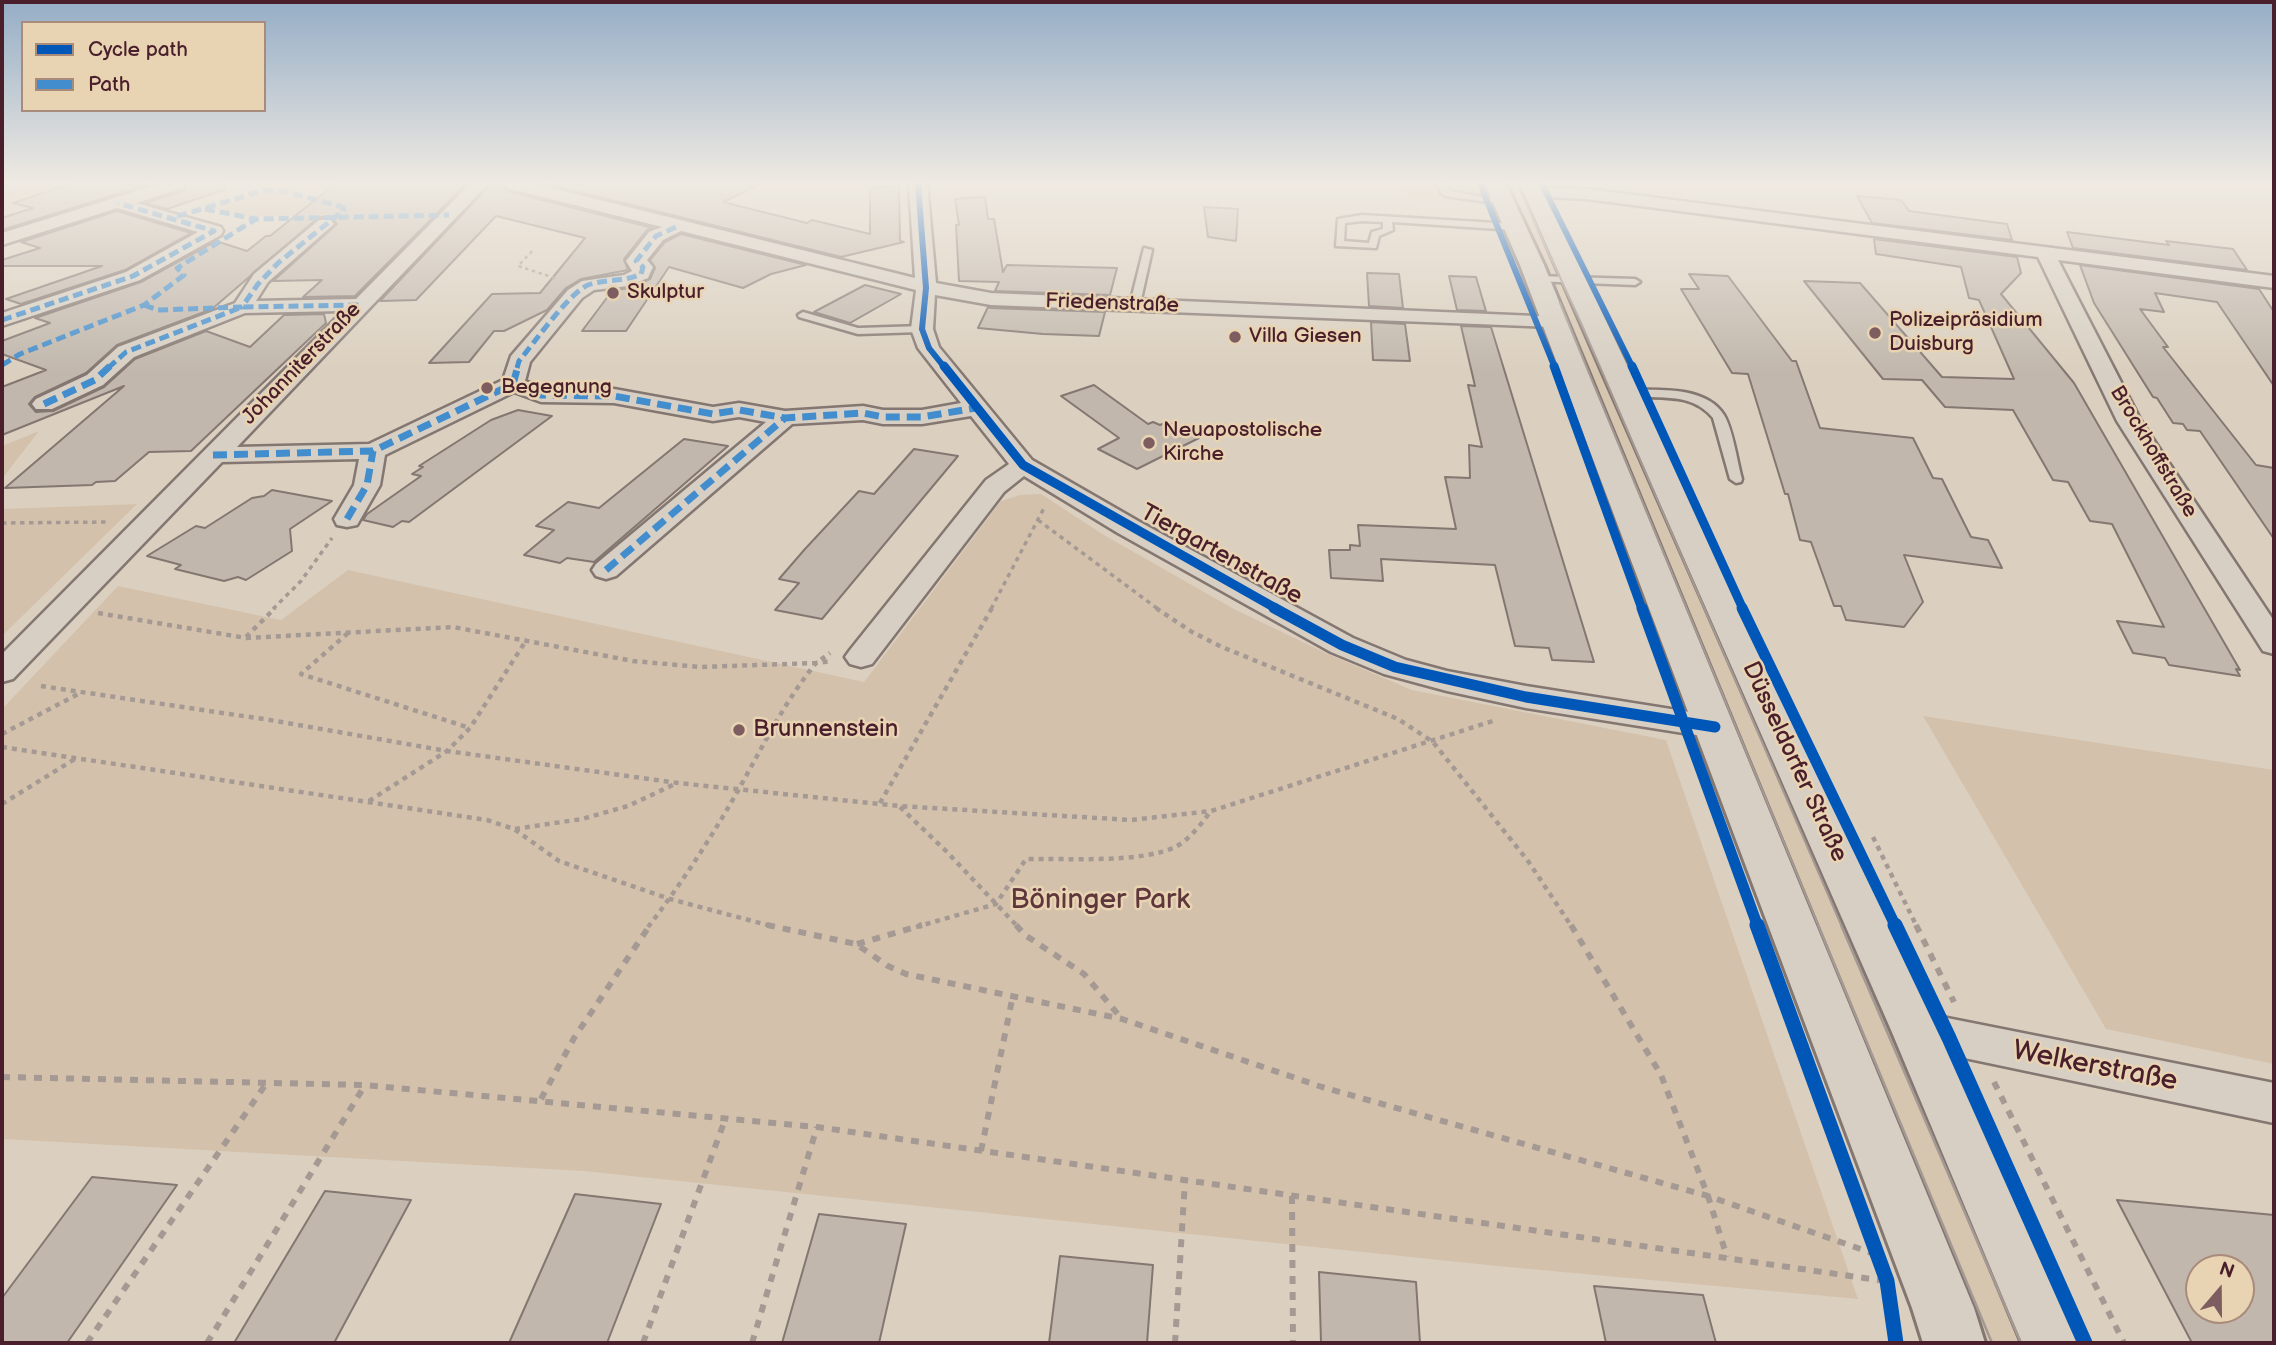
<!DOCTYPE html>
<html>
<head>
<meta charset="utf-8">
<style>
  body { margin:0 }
  #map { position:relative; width:2276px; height:1345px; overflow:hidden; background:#dbd0bf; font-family:"Balsamiq Sans",sans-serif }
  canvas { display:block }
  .frame { position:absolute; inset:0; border:4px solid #4a1f2b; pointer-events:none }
  .legend { position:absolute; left:21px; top:21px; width:245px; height:91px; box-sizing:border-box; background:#e8d3b2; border:2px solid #a98b7c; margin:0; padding:9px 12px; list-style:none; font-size:21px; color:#4a1f2b }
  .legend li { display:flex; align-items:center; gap:14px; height:35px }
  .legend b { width:35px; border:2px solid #a98b7c }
  .north { position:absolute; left:2185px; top:1254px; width:70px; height:70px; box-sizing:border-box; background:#e8d3b2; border:2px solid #a98b7c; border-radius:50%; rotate:20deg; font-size:19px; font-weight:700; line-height:28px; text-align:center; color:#4a1f2b }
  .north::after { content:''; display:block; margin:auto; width:24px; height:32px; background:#7d5d5f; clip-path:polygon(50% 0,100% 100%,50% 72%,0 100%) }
</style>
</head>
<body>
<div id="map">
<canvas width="2276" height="1345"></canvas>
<div class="frame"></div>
<ul class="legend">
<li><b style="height:9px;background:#0057b8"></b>Cycle path</li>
<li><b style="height:9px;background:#418dcd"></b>Path</li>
</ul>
<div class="north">N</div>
</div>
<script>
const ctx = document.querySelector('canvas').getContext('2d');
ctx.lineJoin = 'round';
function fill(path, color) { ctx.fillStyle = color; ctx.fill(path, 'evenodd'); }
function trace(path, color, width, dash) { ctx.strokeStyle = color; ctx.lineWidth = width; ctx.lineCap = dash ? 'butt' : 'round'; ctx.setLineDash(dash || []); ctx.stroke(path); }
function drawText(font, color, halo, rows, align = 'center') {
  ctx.font = font + ' "Balsamiq Sans",sans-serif'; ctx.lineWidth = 5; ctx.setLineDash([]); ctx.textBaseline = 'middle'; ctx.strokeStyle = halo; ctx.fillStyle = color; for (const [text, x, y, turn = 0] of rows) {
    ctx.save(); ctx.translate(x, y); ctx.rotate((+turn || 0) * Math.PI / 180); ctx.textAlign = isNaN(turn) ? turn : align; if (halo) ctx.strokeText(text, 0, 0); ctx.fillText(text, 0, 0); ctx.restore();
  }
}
fill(new Path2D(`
  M2 184H156L2 232Z
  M1401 184H1472L1478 202 1405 200Z
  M1502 184H1522L1607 370 2032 1343H1976Z`), '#d7c6af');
fill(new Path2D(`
  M266 192 281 193 336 209 333 214 252 217 217 209 219 205Z
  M39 431 2 479V446Z
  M1041 494 1104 535 1234 609 1328 654 1412 690 1666 740 1858 1299 1497 1266 583 1171 2 1139V709L118 586 281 620 348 570 864 682 1001 501 1020 495Z
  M137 504 2 636V509Z
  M1923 716 2274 770V1064L2106 1029Z`), '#d4c1ac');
const building = new Path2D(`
  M70 184H149L2 230V218L33 208 13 203Z
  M187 184H225L226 189 167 209 145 203 184 191Z
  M335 184H466L355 296 303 297 322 280 273 281 337 224 331 217H319L212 309 117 345 86 373 35 397 29 404 36 412 53 411 104 387 135 359 206 331 250 347 284 315 324 314 326 323 191 451 149 452 115 481 96 482 92 485 5 488 124 386 2 435V387L46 370 2 354V341L50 323 35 318 141 282 216 241 247 251 266 236H270Z
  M491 184H503L506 191 653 228 647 230 624 259 628 270 581 279 566 288 547 310 504 331H494L469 362 429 363 492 294 540 293 585 238 496 216 416 300 380 301Z
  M547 184H761L723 202 807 223 812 220 870 234V188L899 186 900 241 904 242 841 257Z
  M1857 196 1901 200 1909 211 2007 224 2012 240 1872 223Z
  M985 197 988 219H994L1003 272 1007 265 1117 268 1110 295 995 291 999 282 959 281 956 225H959L955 199Z
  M1204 207 1238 209 1236 241 1208 237Z
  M117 211 191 233 125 270 21 304 6 299 102 266H2V260L40 248 21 242Z
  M2067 232 2169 245 2166 241 2233 249 2247 270 2073 248Z
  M681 234 806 265 771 274 743 288 669 267 626 331H582L612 291 629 288 650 279 655 268 650 260 665 242Z
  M1874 239 2017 257 2021 273 2001 294 2074 383 2240 670 2236 669 2240 676 2169 665 2165 658 2133 653 2117 621 2164 627 2112 524 2090 521 2068 482 2053 480 2013 410 1945 407 1922 380 1883 379 1804 281 1860 283 1942 377 2014 379 1979 300 1969 298 1961 267 1876 254Z
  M2080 265 2259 289 2274 312V386L2217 302 2155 293 2164 312 2140 309 2168 347H2163L2256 465 2274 468V539L2200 431 2187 430 2183 424 2173 423 2157 398 2153 397 2094 303Z
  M1367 273 1399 274 1403 308 1369 306Z
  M1689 274 1728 276 1792 361H1796L1820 428 1913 438 1933 478 1942 479 1971 537 1988 540 2002 568 1904 555 1923 602 1904 627 1846 620 1841 606H1834L1811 542 1800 540 1788 494H1785L1748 374 1732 373 1681 289H1699Z
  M1449 276 1476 277 1486 311 1457 310Z
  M865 285 901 294 850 323 814 312Z
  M988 307 991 308 1105 312 1099 336 1043 334 978 328Z
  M1371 322 1405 324 1410 361 1373 360Z
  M1461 326 1491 327 1594 662 1552 660 1549 648 1515 646 1495 565 1381 559 1383 581 1331 578 1329 550H1350V545L1360 546 1358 525 1456 529 1445 477 1470 478 1469 445 1482 447 1468 385 1475 386Z
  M1094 385 1148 424 1153 422 1160 425 1167 422 1199 438 1137 469 1098 449 1119 438 1061 396Z
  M518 410 552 416 409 522 402 521 393 527 363 520 367 514 421 476 412 474 423 467 419 466 491 420Z
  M684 439 728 446 594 562 567 558 560 563 524 555 554 530 536 526 568 502 599 508Z
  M914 449 958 456 822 619 775 610 799 583 779 579 805 549 859 491 874 494Z
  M272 490 332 501 290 529 292 551 246 580 238 577 224 581 175 569 181 565 147 556 196 526 205 528 252 498 264 496Z
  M92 1177 177 1185 67 1343H2V1298Z
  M325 1191 411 1200 334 1343H234Z
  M575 1194 661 1204 607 1343H509Z
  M2117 1200 2274 1215V1343H2192ZM2199 1268H2241V1310H2199Z
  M819 1214 906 1224 879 1343H782Z
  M1060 1256 1153 1265 1147 1343H1049Z
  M1319 1272 1416 1282 1420 1343H1321Z
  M1594 1286 1703 1295 1716 1343H1606Z`);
fill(building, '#c1b7ac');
trace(building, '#847671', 2);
const lane = new Path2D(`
  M1438 184H1446L1449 191 1506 201 1502 204 1445 196 1441 193Z
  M1362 215 1514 224 1519 227 1514 230 1392 222 1393 230 1379 236 1376 248 1336 246 1338 219ZM1362 221 1383 222V229L1372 232 1369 243 1344 241 1345 223Z
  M1144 248 1152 250 1140 304 1135 307 1130 304Z
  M1537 276 1635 279 1640 282 1635 285 1533 281V277Z
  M803 312 858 328 922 326 927 329 922 332 858 334 799 317 798 315Z
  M1625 390C1655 390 1705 385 1724 415 1733 430 1737 461 1742 479L1741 482 1736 483 1730 479 1713 418C1689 389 1653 401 1621 395L1619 393Z`);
const street = new Path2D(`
  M159 184H185L183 188 136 203 221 227 223 231 221 235 140 280 2 326V313L126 272 198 232 117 208 2 245V233Z
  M470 184H488L237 447 369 444 503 380 511 356 568 290 582 281 624 275 632 271 626 261 649 232 662 227 507 188 505 184H535L915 278 909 184H927L936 283 991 293 1560 317 1564 321 1560 325 1553 327 991 305 935 295 933 329 939 347 1032 460 1138 521 1353 638 1406 660 1447 671 1526 686 1715 716 1727 719 1732 727 1727 735 1715 738 1526 708 1447 691 1384 674 1331 652 1118 533 1024 476 1004 492 872 664 861 667 850 664 845 657 850 650 986 480 1009 464 971 416 922 424H883L863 420 792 424 616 576 606 579 596 576 592 570 596 564 766 422 739 417 713 421 614 403 541 402 514 392 385 455 380 485 357 525 347 527 337 525 334 519 354 485 359 459 222 462 13 679 2 682V654L343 311 245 313 134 357 103 385 52 409H36L32 404 36 399 87 375 118 347 235 303 254 274 319 220H331L334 224 268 282 256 301 356 299ZM681 231 916 290 911 329 918 348 961 403 922 410H883L863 406 785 411 739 403 713 407 614 389 544 388 525 381 530 362 582 298 594 290 628 286 648 278 653 267 647 260 663 240Z
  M1533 187 1586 189 2274 276V288L2058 260 2141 421 2274 621V654L2263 651 2117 421 2038 257 1586 199 1527 196 1524 192 1527 188Z
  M1917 1012 2274 1083V1123L1917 1048 1902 1043 1896 1030 1902 1017Z`);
const secondary = new Path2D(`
  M1485 184H1506L1544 265 1974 1308 1985 1343H1923L1912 1308 1520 265Z
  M1520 184H1541L1943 1030 2084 1343H2022L1891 1030Z`);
trace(lane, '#847671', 5);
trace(street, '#847671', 5);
trace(secondary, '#847671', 6);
trace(new Path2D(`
  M532 251 518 266 558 279`), '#a49a93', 2.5, [3.5, 3.5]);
trace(new Path2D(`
  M1038 520 1158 609
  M2 523 109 522
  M273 609 301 581 332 538
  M991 609 1044 508`), '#a49a93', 3.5, [4.5, 4.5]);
trace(new Path2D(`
  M1156 608 1192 632 1222 647 1398 719 1433 742 1528 861 1572 927
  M98 613 246 638 453 627 633 661 700 667 816 663 830 653
  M348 633 301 674 470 728
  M246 637 275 608
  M41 686 270 720 447 751 678 783 899 806 1131 820 1211 811 1496 720
  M2 734 82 692
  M2 747 487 820 514 829 559 861 670 899 775 927
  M369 801 447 751 470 728 527 639
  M880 803 992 608
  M2 804 78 757
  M900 807 947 852 1018 927
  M515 829 582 819 628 806 677 783
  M1873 837 1917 927
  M648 927C682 883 713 835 740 787 764 744 785 701 816 663L832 661
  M916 927 996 904 1026 859C1065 858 1143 864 1177 846 1191 838 1201 824 1211 811`), '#a49a93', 4.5, [5, 5]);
trace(new Path2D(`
  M767 925 856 944 888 966 906 974 1122 1019 1322 1087 1708 1196 1875 1254
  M1016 925 1025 935 1084 974 1122 1019
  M1571 925 1661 1075 1708 1196 1727 1257
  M1916 925 1954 1002
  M857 944 922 925
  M2 1077 365 1085 817 1127 1885 1281
  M1994 1082 2124 1343
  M541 1099 574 1038 650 925
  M981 1151 1013 995
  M1292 1196 1293 1343
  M87 1343 268 1081
  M207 1343 365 1085
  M643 1343 726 1117
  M752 1343 817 1127
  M1175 1343 1185 1181`), '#a49a93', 6, [8, 8]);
fill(lane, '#d7cfc3');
fill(street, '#d7cfc3');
fill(secondary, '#d7cfc3');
trace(new Path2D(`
  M1517 184 1581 323 1842 927
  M1560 303 1819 927`), '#a49a93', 2);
trace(new Path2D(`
  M1818 925 1992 1343
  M1841 925 2021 1343`), '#a49a93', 2.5);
trace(new Path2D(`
  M205 209 256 219
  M144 305 158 310 242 307 258 284 278 263 344 210 342 207 284 191 265 190 171 218
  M2 320 133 276 214 231 118 203
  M2 365 20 354 144 305 184 275 177 268 256 219 449 215
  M108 368 126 352 242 307 360 305
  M517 368 519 361C534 343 569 293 588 285 605 279 624 282 641 274L643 267 636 261 656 236 678 226`), '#418dcd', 5, [10, 5]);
trace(new Path2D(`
  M513 384 541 395 614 396 713 414 739 410 785 418 863 413 883 417H922L976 408
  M513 384 518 366
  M44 404 95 380 110 366
  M213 455 373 451 513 384
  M347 519 367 485 373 451
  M606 570 785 418`), '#418dcd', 7, [14, 7]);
trace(new Path2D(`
  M918 184 926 288 922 329 929 348 945 368
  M1480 184 1555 368
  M1542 184 1633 368`), '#0057b8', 6);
trace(new Path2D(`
  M944 366 1023 465 1277 609
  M1554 366 1642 609
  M1632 366 1743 609`), '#0057b8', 9);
trace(new Path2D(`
  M1274 608 1342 645 1395 667 1526 697 1715 727
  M1642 608 1758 927
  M1742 608 1896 927`), '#0057b8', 11);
trace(new Path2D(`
  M1757 925 1887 1281 1896 1343
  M1895 925 1949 1038 2085 1343`), '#0057b8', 15);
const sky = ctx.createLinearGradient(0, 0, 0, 373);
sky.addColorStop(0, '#95adc6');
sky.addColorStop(0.49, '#efeae2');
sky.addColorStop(1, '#efeae200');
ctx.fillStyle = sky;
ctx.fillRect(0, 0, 2276, 373);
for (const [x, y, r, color] of [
  [613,293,7,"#7d5d5f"],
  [1875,333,7,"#7d5d5f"],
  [1235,337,7,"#7d5d5f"],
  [487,388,7,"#7d5d5f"],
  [1149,443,7,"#7d5d5f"],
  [739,730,7,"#7d5d5f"]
]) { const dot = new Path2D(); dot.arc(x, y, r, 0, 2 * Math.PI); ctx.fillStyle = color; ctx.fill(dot); trace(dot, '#e8d3b2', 2.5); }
drawText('21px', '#4a1f2b', '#e8d3b2', [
  ["Skulptur",627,293],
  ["Polizeipräsidium",1889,321],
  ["Duisburg",1889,345],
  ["Villa Giesen",1249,337],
  ["Begegnung",501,388],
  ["Neuapostolische",1163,431],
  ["Kirche",1163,455]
], 'left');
drawText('21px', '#4a1f2b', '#e8d3b2', [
  ["Friedenstraße",1112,304,2],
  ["Johanniterstraße",302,364,-46],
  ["Brockhoffstraße",2153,452,59]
]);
drawText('24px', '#4a1f2b', '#e8d3b2', [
  ["Tiergartenstraße",1221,555,29],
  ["Düsseldorfer Straße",1794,762,65]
]);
drawText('24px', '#4a1f2b', '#e8d3b2', [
  ["Brunnenstein",753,730]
], 'left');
drawText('28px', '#5e363c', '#e8d3b2', [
  ["Böninger Park",1100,901]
]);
drawText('28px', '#4a1f2b', '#e8d3b2', [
  ["Welkerstraße",2095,1067,11]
]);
</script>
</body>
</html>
